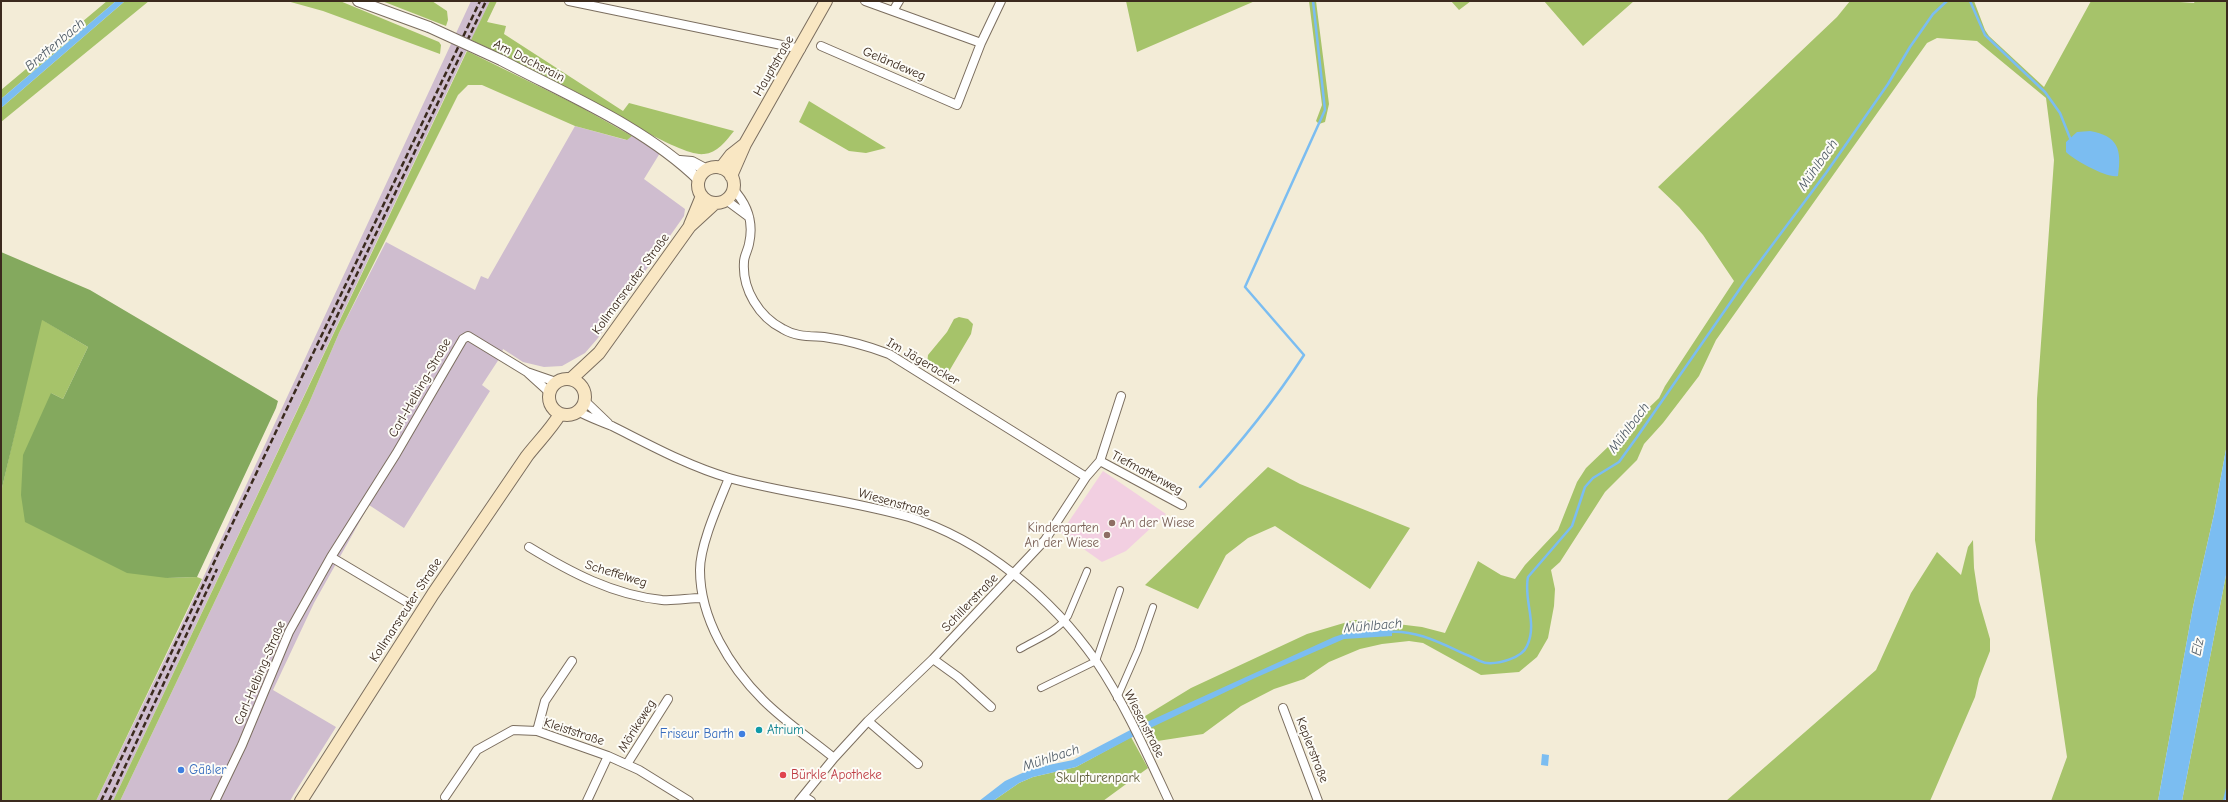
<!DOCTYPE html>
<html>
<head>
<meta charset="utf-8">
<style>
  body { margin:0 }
  #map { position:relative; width:2228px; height:802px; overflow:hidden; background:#f3ecd7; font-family:"Comic Neue",sans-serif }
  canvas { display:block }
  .frame { position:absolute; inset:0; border:2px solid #3b2a1e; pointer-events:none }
</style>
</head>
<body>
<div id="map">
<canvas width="2228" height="802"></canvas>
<div class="frame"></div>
</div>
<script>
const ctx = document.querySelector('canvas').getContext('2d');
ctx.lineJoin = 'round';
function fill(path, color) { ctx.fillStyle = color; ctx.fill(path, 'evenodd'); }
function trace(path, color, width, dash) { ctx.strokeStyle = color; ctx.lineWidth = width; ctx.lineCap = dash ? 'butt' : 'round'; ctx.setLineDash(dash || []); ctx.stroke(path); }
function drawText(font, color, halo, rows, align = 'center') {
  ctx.font = font + ' "Comic Neue",sans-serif'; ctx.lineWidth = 4; ctx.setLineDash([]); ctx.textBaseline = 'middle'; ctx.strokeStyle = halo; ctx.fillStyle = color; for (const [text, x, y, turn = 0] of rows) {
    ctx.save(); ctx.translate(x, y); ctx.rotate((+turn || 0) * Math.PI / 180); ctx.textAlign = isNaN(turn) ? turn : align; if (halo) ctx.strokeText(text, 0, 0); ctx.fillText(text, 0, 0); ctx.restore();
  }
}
fill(new Path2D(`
  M1103 471 1166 514 1126 551 1102 562 1061 533Z`), '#f2cfe1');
fill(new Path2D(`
  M471 1H490L113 801H96L184 619Z
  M575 126 626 140 632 136 660 153 644 179 685 209 684 216 598 338 585 353 562 366 544 367 523 362 503 349 501 356 482 385 490 391 404 528 369 505 314 603 273 690 336 727 294 794 290 801H120L309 403 339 333 386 242 475 290 481 276 488 279Z`), '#cfbdcf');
fill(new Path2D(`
  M107 1H116L1 99V90Z
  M125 1H149L1 122V108Z
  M287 1H340L439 42 441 45 440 54 323 11Z
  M382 1H432L447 11 448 20 446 26Z
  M490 1H497L487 22 506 26 504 34 623 111 629 103 734 131C726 141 717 153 704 154 681 157 602 106 578 93 543 75 508 57 471 40Z
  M1126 1H1255L1137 52Z
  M1309 1H1316L1329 104 1325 122 1319 124 1316 121 1322 105Z
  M1451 1H1471L1459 10Z
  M1544 1H1634L1583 46Z
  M1850 1H1974L1985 30 1989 36 2044 87 2091 1H2166L2194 3 2195 1H2227V444L2214 514 2193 607 2158 801H2051L2067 757 2035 540 2037 399 2054 160 2046 98 1977 41 1937 38 1927 43 1716 340 1699 376 1663 423 1644 444 1637 460 1605 492 1560 562 1551 570 1555 589 1554 606 1548 638 1537 657 1519 672 1481 675 1423 643 1409 641 1382 644 1360 649 1329 662 1304 679 1274 689 1241 706 1203 734 1151 742 1142 732 1137 721 1191 688 1307 634 1354 620H1364L1422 627 1445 633 1478 561 1501 575 1515 579 1525 565 1558 530 1577 482 1586 468 1659 398 1665 386 1734 281 1703 235 1679 207 1658 187 1837 17Z
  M467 51 577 105 632 136 627 140 575 126 482 85H468L458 95 339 333 309 403 120 801H113Z
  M809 101 886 148 866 153 849 151 799 122Z
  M959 317 968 319 973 324 971 334 948 373H941L927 364 928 355 947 332 954 319Z
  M41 319 88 347 63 399 51 393 167 578 197 577 202 579 96 801H1V492Z
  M1268 467 1300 484 1410 528 1370 589 1275 526 1248 538 1226 555 1198 609 1145 585Z
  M1973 540 1974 568 1979 601 1990 639V651L1979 679 1975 697 1930 801H1726L1876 670 1911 593 1937 552 1961 575 1968 547Z
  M2227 570V789L2224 801H2182Z
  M1131 737 1148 768 1103 801H993L1019 783 1033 777 1076 767Z`), '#a6c36a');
fill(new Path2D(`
  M1 252 90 290 278 401 276 408 197 577 167 578 127 573 25 522 21 495 23 455 51 393 63 399 88 347 42 320 1 492Z`), '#84a95e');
fill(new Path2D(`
  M116 1H125L1 108V99Z
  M2090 131C2118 136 2122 149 2118 176 2108 179 2074 160 2066 152V142L2077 132Z
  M2227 444V570L2182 801H2158L2193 607 2214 514Z
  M1392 628V636L1344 639 1255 678 1142 732 1076 767 1033 777 1019 783 993 801H979L1005 781 1020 774 1034 768 1073 760 1136 727 1334 637 1346 633Z
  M1542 754 1549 755 1548 766 1541 765Z`), '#7bbdf1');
trace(new Path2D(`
  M1970 1 1985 35 2045 92 2060 113 2070 138
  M1200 487C1239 445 1273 403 1304 355L1245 287 1325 110 1313 1
  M1389 632C1418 630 1442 644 1467 655 1473 657 1481 663 1487 663 1499 664 1522 658 1527 646 1538 623 1523 600 1528 577L1572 526 1585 487 1593 478 1619 462 1637 437 1746 280 1826 173 1888 84 1910 47 1933 14 1947 1
  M2224 801 2227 789`), '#7bbdf1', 2.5);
const pedestrian = new Path2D(`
  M1020 649C1037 639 1057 632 1068 616L1087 571
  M1041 688 1096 661 1120 590
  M1117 698 1138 650 1153 607`);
const minor = new Path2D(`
  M569 1 801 49
  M865 1 981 43
  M893 11 899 1
  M821 46 957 105 981 43 1001 1
  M733 189C748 205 754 222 749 244 748 250 744 256 744 262 742 289 759 317 783 329 796 337 810 336 824 337 846 340 868 346 889 354L1086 477
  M726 200 749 217
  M528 373 549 392
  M585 401 608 423
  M578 411C589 418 601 421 612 426 650 445 688 466 729 478 787 494 850 500 909 517 983 540 1052 598 1096 661 1125 704 1147 754 1169 801
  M1100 461 1182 505
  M729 478C719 503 700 544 700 570 700 619 730 667 763 700 785 722 811 739 834 758
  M529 547C570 572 613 595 662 600 675 601 689 598 702 598
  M331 557 410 604
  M933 659 958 677 991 707
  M1283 708 1318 801
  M868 721 918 764
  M537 731 545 701 572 661
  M627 764 668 699
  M803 796 811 801
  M445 797 477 750 513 730 537 731 608 756 639 770 689 801
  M215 801 242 745 289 632 331 557 396 454 463 339 468 336 527 372 556 382
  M587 801 608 756
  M799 801 834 758 868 721 933 659 1045 540 1086 477 1100 461 1121 396`);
const tertiary = new Path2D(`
  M358 1 429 27
  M501 60C567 95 645 127 699 180
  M680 161 692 162 707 170`);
const secondary = new Path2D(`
  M698 185a18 18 0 1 1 36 0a18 18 0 1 1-36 0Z
  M721 168 731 155 745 144
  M731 176 745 144 826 1
  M690 225 702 196
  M549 397a18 18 0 1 1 36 0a18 18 0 1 1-36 0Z
  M571 379 599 353 690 226 715 203
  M301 801 433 594 527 456C538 442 551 429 560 414`);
trace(pedestrian, '#7b6e5f', 8);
trace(minor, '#7b6e5f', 10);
trace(tertiary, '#7b6e5f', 12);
trace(secondary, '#7b6e5f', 14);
trace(pedestrian, '#fff', 6);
trace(minor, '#fff', 8);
trace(tertiary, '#fff', 10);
trace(secondary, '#f9e7c3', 12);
trace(new Path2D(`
  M321 350 486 1
  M101 801 480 1
  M109 801 217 569`), '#3b2a1e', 2.5, [6, 3]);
const tertiaryBridge = new Path2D(`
  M429 27 501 60`);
trace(tertiaryBridge, '#7b6e5f', 12, []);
trace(tertiaryBridge, '#fff', 10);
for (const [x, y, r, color] of [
  [1112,523,4,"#8d6e63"],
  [1107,535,4,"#8d6e63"],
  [759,730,4,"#0f9aa8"],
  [742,734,4,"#3f7fe0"],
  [181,770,4,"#3f7fe0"],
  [783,775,4,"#e0444e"]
]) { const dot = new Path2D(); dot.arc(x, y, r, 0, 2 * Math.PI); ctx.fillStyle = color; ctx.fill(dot); trace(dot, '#fdfcf7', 1.5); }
drawText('13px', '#3b2a1e', '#fdfcf7', [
  ["Am Dachsrain",529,61,27],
  ["Geländeweg",894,64,23],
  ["Hauptstraße",774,66,-60],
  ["Kollmarsreuter Straße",631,284,-54],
  ["Im Jägeracker",923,362,30],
  ["Carl-Helbing-Straße",420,388,-60],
  ["Tiefmattenweg",1147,473,28],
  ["Wiesenstraße",894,503,16],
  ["Scheffelweg",616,574,17],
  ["Schillerstraße",970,603,-46],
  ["Kollmarsreuter Straße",406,610,-57],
  ["Carl-Helbing-Straße",260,673,-67],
  ["Wiesenstraße",1144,724,63],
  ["Mörikeweg",637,726,-58],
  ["Kleiststraße",574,732,18],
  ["Keplerstraße",1312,750,69]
]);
drawText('13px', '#785e54', '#fdfcf7', [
  ["An der Wiese",1120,523],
  ["Kindergarten",1099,528,"right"],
  ["An der Wiese",1099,543,"right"]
], 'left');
drawText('13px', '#0d838f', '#fdfcf7', [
  ["Atrium",767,730]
], 'left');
drawText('13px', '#366cbe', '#fdfcf7', [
  ["Friseur Barth",734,734],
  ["Gäßler",189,770,"left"]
], 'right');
drawText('13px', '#be3a42', '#fdfcf7', [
  ["Bürkle Apotheke",791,775]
], 'left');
drawText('13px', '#5b5835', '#fdfcf7', [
  ["Skulpturenpark",1098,778]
]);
drawText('italic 14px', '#515d68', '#fdfcf7', [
  ["Brettenbach",55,45,-40],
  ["Mühlbach",1818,165,-55],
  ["Mühlbach",1629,428,-53],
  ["Mühlbach",1373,626,-5],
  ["Elz",2198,647,-79],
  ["Mühlbach",1051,758,-18]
]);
</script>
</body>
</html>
